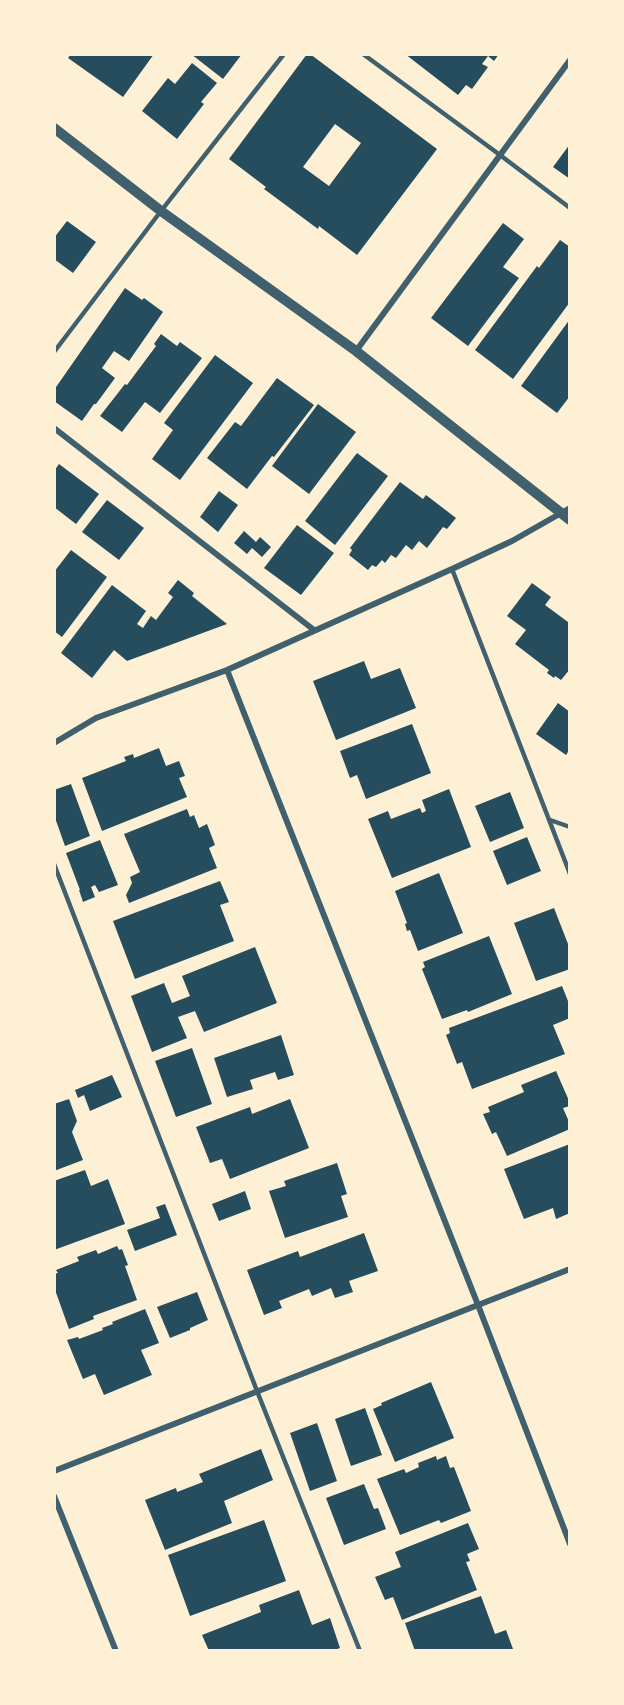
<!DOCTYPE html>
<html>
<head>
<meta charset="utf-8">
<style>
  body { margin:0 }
  #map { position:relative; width:624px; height:1705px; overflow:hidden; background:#fdf0d5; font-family:Arial,sans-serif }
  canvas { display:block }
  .frame { position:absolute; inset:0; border:56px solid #fdf0d5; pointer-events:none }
</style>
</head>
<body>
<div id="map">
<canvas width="624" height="1705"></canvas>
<div class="frame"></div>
</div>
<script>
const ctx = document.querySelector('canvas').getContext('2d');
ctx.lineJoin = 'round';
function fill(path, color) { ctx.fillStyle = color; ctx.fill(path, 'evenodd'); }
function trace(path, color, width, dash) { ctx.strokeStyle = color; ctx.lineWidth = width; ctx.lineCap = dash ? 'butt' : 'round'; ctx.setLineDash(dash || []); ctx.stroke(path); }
fill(new Path2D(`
  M71 54H154L123 97 68 58Z
  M191 54H242L223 79Z
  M307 54H310L437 149 357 255 319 226 318 229 264 189 266 187 229 159ZM335 124 361 143 329 186 303 167Z
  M405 54H499L494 61 488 56 482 64 488 67 472 89 466 85 458 95Z
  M192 63 217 83 201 102 204 104 177 139 142 111 168 78 175 84Z
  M570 144V179L553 167Z
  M67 221 96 242 73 273 54 259V238Z
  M503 223 524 239 503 267 519 278 468 346 431 318Z
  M560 240 570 247V288L568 290 570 291V302L513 379 475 350 537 266 539 268Z
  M125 288 142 300 144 298 163 312 129 361 114 351 102 368 115 378 96 404H94L82 421 54 401V390Z
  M570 319V396L557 413 521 386Z
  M161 334 177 346 180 342 202 358 160 413 145 402 122 432 100 416 125 384 127 385 156 346 154 344Z
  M215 355 253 383 180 480 152 459 173 430 164 423Z
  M277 378 314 405 274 457 272 456 247 489 207 458 235 422 241 426Z
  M318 404 356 432 309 494 272 466Z
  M357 453 388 476 335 545 305 521Z
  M59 464 99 494 76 524 54 507V471Z
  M400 482 423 499 426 495 456 518 447 529 443 527 427 548 419 541 412 550 406 545 396 558 391 555 385 563 382 560 376 567 372 565 368 570 349 555 352 550 350 548Z
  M219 491 238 505 218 532 200 517Z
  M107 500 144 528 119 560 82 532Z
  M297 525 334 553 301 595 264 568Z
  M244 531 256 542 260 537 271 547 262 557 252 548 247 554 234 543Z
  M71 550 107 577 62 637 54 631V572Z
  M178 580 194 593 192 596 227 624 127 661 114 650 92 678 61 653 112 585 146 611 137 624 143 628 151 616 156 620 173 597 168 593Z
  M532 583 551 597 545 605 568 622 570 620V669L561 680 555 676 554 678 547 673 549 670 515 644 526 630 507 616Z
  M364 661 371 679 400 668 416 708 336 740 313 681Z
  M558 703 570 712V749L566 755 536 734Z
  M412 724 431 773 366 799 357 775 350 778 340 751Z
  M159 748 166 766 179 761 185 776 179 778 187 797 102 831 82 778 126 761 124 757 133 754 134 758Z
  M71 784 90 836 65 846 54 815V790Z
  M449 789 471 847 392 878 368 819 388 811 391 819 420 808 422 813 426 811 422 800Z
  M510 792 524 828 490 842 475 806Z
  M187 809 190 817 194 815 199 828 207 824 215 845 209 848 217 868 129 903 126 895 132 883 130 877 140 872 124 834Z
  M527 837 541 871 507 885 493 851Z
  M100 840 118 885 99 892 95 885 91 887 95 897 83 902 79 890H80L66 853Z
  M439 873 463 933 418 951 410 930 407 931 405 924 407 923 395 891Z
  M220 881 229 902 220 905 234 941 135 979 113 921Z
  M554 908 570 949V969L536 981 514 923Z
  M489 936 512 994 468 1012 467 1010 442 1019 422 969 425 967 423 962Z
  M255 947 277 1003 204 1032 195 1011 178 1017 187 1038 152 1052 131 996 164 983 172 1003 190 996 182 976Z
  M562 986 570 1006V1018L553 1025 565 1054 472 1089 462 1062 457 1064 446 1035 450 1033 449 1028Z
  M281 1035 294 1075 278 1080 275 1072 250 1080 253 1089 227 1097 214 1058Z
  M192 1048 212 1104 176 1117 155 1061Z
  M556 1071 570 1103V1106L563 1108 570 1124V1129L507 1156 496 1132 492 1134 483 1114 490 1112 488 1107 524 1092 521 1085Z
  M112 1075 122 1097 90 1111 84 1095 78 1098 75 1090Z
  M69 1099 77 1121 72 1132 83 1160 54 1171V1104Z
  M290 1099 309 1148 230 1179 222 1159 210 1163 196 1127 250 1107 252 1114Z
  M570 1144V1213L556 1219 553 1208 524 1219 504 1169Z
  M337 1163 347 1194 341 1196 348 1217 285 1238 269 1191 286 1186 284 1181Z
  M85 1170 91 1186 108 1179 125 1224 54 1250V1181Z
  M245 1191 251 1209 219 1221 212 1204Z
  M165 1204 177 1235 135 1251 127 1230 160 1218 156 1207Z
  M364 1233 378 1271 349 1281 353 1292 335 1298 331 1288 312 1296 309 1289 279 1301 282 1308 264 1315 247 1270 298 1251 300 1257Z
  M117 1246 119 1250 122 1249 128 1265 125 1266 137 1300 93 1316 94 1319 69 1329 54 1287V1274L58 1273 56 1270 79 1261 77 1257 96 1250 98 1254Z
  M197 1292 208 1320 190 1328V1330L170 1338 157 1307Z
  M145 1309 159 1343 141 1350 152 1375 104 1395 95 1374 83 1379 67 1340 78 1337 79 1339 103 1330 102 1328 113 1324 112 1322Z
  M431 1382 454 1438 395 1462 373 1409 382 1405 381 1403Z
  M365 1408 382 1455 351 1466 335 1419Z
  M317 1423 337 1481 310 1491 290 1433Z
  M261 1449 273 1480 224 1501 232 1523 165 1550 145 1500 176 1488 177 1492 203 1482 199 1474Z
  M436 1456 437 1460 446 1456 450 1468 454 1467 471 1511 441 1523 439 1520 400 1535 377 1479 404 1469 406 1473 419 1467 418 1463Z
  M364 1484 374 1509 378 1508 386 1529 344 1545 326 1498Z
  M264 1520 286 1581 190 1616 168 1555Z
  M468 1523 479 1549 467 1554 470 1561 466 1562 477 1590 402 1620 393 1597 385 1600 375 1577 401 1567 395 1552Z
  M299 1590 312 1625 330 1618 340 1648 332 1651H209L202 1635 261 1612 259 1605Z
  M481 1596 495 1634 506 1630 513 1649 509 1651H415L405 1623Z`), '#264d5e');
trace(new Path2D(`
  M363 54 500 155 570 208
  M54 352 161 211 284 54
  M452 569 570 874
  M550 820 570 827
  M54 864 257 1391 360 1651`), '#3f606c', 4.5);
trace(new Path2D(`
  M356 351 570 60
  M54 428 314 630
  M227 670 478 1305 570 1544
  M54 743 96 718 227 670 452 569 512 541 570 508
  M54 1471 570 1269
  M54 1496 116 1651`), '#3f606c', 6);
trace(new Path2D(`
  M54 128 161 211 356 351 570 520`), '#3f606c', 10);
</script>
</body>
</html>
